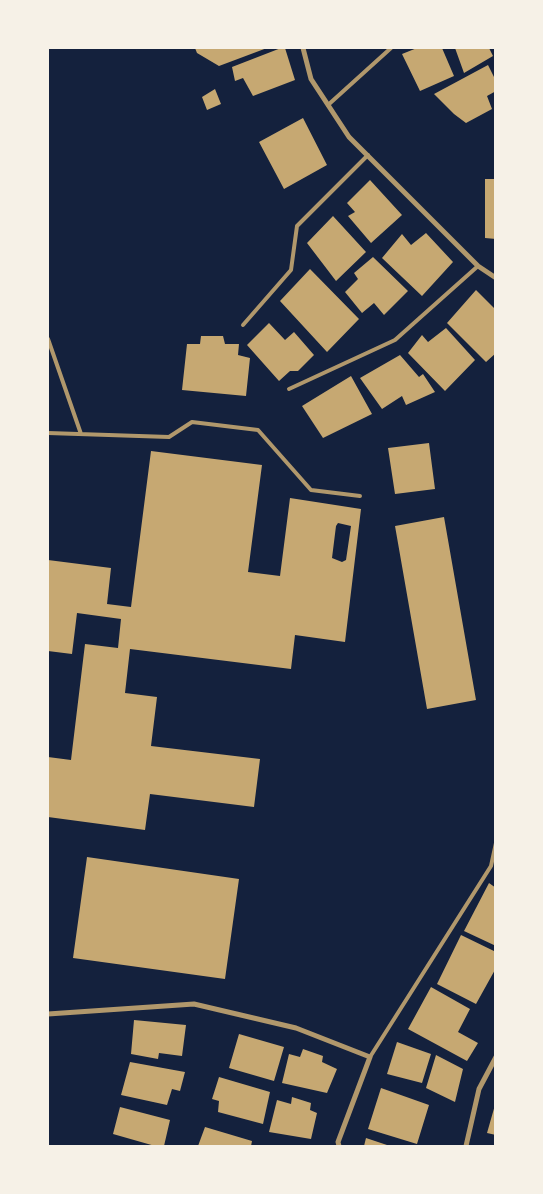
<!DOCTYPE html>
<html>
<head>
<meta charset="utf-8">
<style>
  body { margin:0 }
  #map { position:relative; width:543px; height:1194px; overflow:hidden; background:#14213d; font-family:Rubik,sans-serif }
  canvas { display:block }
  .frame { position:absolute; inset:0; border:49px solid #f6f1e7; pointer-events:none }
</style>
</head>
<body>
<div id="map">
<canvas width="543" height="1194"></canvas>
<div class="frame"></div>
</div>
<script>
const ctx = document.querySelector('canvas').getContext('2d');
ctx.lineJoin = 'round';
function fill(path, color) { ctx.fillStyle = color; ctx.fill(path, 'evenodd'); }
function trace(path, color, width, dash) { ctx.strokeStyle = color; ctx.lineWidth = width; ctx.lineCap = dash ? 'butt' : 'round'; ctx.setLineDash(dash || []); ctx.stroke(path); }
fill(new Path2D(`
  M195 48H267L219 66 197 53Z
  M281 48H285L295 80 253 96 243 78 235 81 232 67Z
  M417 48H442L454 76 420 91 402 54Z
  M455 48H489L493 56 464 73Z
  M488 65 496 81V91L487 96 492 109 466 123 454 114 434 94Z
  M215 89 221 104 207 110 202 97Z
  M303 118 327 165 284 189 259 142Z
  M485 179H496V239L485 238Z
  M370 180 402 215 371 243 348 216 355 212 347 203Z
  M333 216 366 252 336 281 307 243Z
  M426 233 453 262 422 296 382 258 402 234 411 245Z
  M373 257 408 291 384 315 374 303 362 313 345 292 358 279 354 273Z
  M310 269 359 319 327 352 280 301Z
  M476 290 496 310V353L486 362 447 323Z
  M269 323 285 340 294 332 314 355 298 371H290L279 381 247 345Z
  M446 328 475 360 445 391 408 353 422 335 428 342Z
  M201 336H223L225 344H239L238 355 250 358 246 396 182 390 187 344H200Z
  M400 355 419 377 423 374 435 392 406 405 402 396 382 409 360 378Z
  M351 376 372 414 323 438 302 406Z
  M429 443 435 489 395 494 388 448Z
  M151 451 262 465 248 572 280 576 290 498 361 509 345 642 295 635 291 669 130 649 125 693 157 697 151 746 260 759 254 807 150 794 145 830 48 817V757L71 760 85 644 118 648 121 619 77 613 72 654 48 651V560L111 568 107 604 131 607ZM338 523 351 526 346 560 342 562 332 558 336 526Z
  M444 517 476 700 427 709 395 526Z
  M87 857 239 879 225 979 73 958Z
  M489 883 496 888V946L464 931Z
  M461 935 496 952V968L476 1004 437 984Z
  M431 987 470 1009 458 1032 478 1043 467 1061 408 1029Z
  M134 1020 186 1025 182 1056 159 1053 158 1059 131 1054Z
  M239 1034 284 1047 274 1081 229 1068Z
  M397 1042 431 1054 422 1083 387 1074Z
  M303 1049 323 1056 322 1062 337 1069 327 1093 282 1083 289 1054 300 1057Z
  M436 1055 463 1069 455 1102 426 1088Z
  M130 1062 185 1072 180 1091 172 1089 167 1105 121 1095Z
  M219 1077 270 1092 263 1124 218 1112 219 1101 212 1099Z
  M381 1088 429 1105 417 1144 368 1129Z
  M292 1097 311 1103 310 1110 317 1113 311 1139 269 1132 277 1100 291 1104Z
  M495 1105H496V1135L487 1133Z
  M120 1107 170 1120 164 1146H155L113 1134Z
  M205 1127 252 1141 251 1146H198Z
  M366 1138 390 1146H364Z`), '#c6a872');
trace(new Path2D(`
  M328 105 391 48
  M243 325 291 270 297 226 368 155
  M48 339 81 434
  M289 389 395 340 478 266
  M48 433 169 437 192 422 258 430 311 490 360 496
  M370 1057 491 866 496 843`), '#b1986c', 4);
trace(new Path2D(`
  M303 48 311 79 349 137 478 266 496 278
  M48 1014 194 1004 296 1028 370 1057 338 1142 339 1146
  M466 1146 479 1089 496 1057`), '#b1986c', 5);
</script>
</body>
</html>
